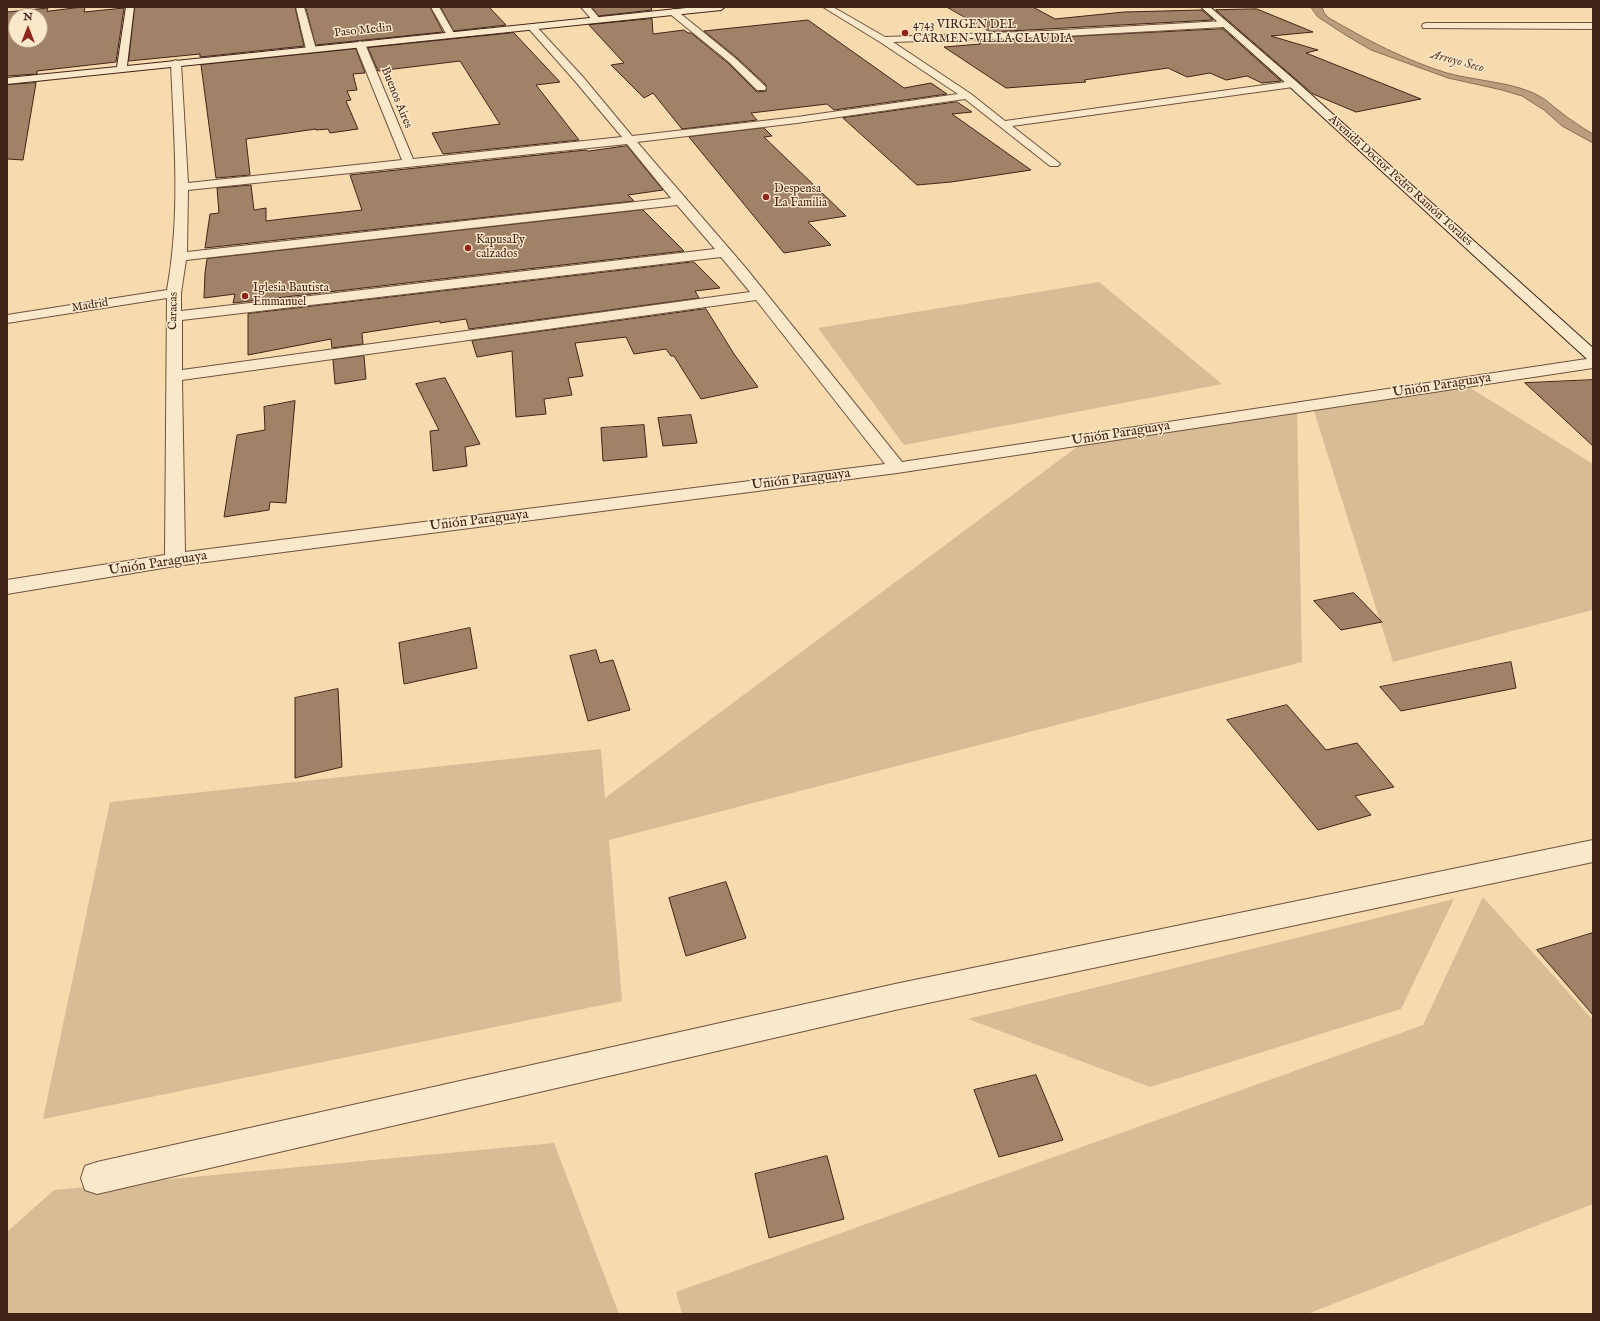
<!DOCTYPE html>
<html>
<head>
<meta charset="utf-8">
<style>
  body { margin:0 }
  #map { position:relative; width:1600px; height:1321px; overflow:hidden; background:#f7dbaf; font-family:"IM FELL English",serif }
  canvas { display:block }
  .frame { position:absolute; inset:0; border:8px solid #422418; pointer-events:none }
  .north { position:absolute; left:8px; top:8px; width:40px; height:40px; box-sizing:border-box; background:#fae8cb; border:1px solid #b09a83; border-radius:50%; rotate:0deg; font-size:11px; font-weight:700; line-height:16px; text-align:center; color:#422418 }
  .north::after { content:''; display:block; margin:auto; width:14px; height:18px; background:#8f2418; clip-path:polygon(50% 0,100% 100%,50% 72%,0 100%) }
</style>
</head>
<body>
<div id="map">
<canvas width="1600" height="1321"></canvas>
<div class="frame"></div>
<div class="north">N</div>
</div>
<script>
const ctx = document.querySelector('canvas').getContext('2d');
ctx.lineJoin = 'round';
function fill(path, color) { ctx.fillStyle = color; ctx.fill(path, 'evenodd'); }
function trace(path, color, width, dash) { ctx.strokeStyle = color; ctx.lineWidth = width; ctx.lineCap = dash ? 'butt' : 'round'; ctx.setLineDash(dash || []); ctx.stroke(path); }
function drawText(font, color, halo, rows, align = 'center') {
  ctx.font = font + ' "IM FELL English",serif'; ctx.lineWidth = 3; ctx.setLineDash([]); ctx.textBaseline = 'middle'; ctx.strokeStyle = halo; ctx.fillStyle = color; for (const [text, x, y, turn = 0] of rows) {
    ctx.save(); ctx.translate(x, y); ctx.rotate((+turn || 0) * Math.PI / 180); ctx.textAlign = isNaN(turn) ? turn : align; if (halo) ctx.strokeText(text, 0, 0); ctx.fillText(text, 0, 0); ctx.restore();
  }
}
fill(new Path2D(`
  M1099 282 1222 384 904 445 818 328Z
  M1464 384 1593 464V610L1393 662 1313 408Z
  M1297 409 1302 662 609 840 622 1001 43 1119 110 802 601 749 605 798 1089 438Z
  M1483 897 1593 1020V1204L1307 1314H682L676 1292 1423 1025Z
  M1454 899 1401 1009 1150 1087 968 1019Z
  M554 1143 619 1314H7V1232L54 1190Z`), '#d8bc95');
const water = new Path2D(`
  M1311 7H1322L1324 13 1329 18C1367 40 1405 60 1447 73 1475 81 1517 82 1541 97 1547 100 1552 106 1558 110 1569 119 1581 127 1593 134V143L1562 126 1544 110 1522 96 1502 90 1448 78 1371 50 1347 36 1318 17Z`);
fill(water, '#b99d7c');
trace(water, '#896d54', 1);
const building = new Path2D(`
  M85 7 84 12 124 8 116 62 37 71V74L7 76V12L48 8 47 11ZM16 16H40V40H16Z
  M135 7H295L304 46 200 57V54L129 61Z
  M306 7H430L443 32 316 45Z
  M441 7H489L506 25 454 31Z
  M592 7H651L652 10 599 16Z
  M947 7H1033L1055 19 1124 12 1202 10 1213 20 991 32Z
  M1257 9 1313 32 1271 36 1318 50 1306 53 1421 99 1356 112 1313 94 1216 10Z
  M652 19 653 34 684 30 688 33H691L728 63 757 92 766 91V85L736 57 704 31 808 20 904 88 931 83 947 94 834 110 827 104 751 113 757 120 682 129 653 93 644 98 611 65 624 63 589 25Z
  M1223 29 1281 81 1262 83 1247 76 1226 80 1210 73 1187 77 1168 68 1084 80 1086 82 1006 88 944 47 980 44 976 41H979Z
  M514 33 560 82 536 85 579 140 443 154 432 133 500 124 460 61 378 71 368 48Z
  M356 49 365 73 353 74 357 90 347 91 351 100 346 101 358 129 330 133 328 129 316 130V129L246 139 250 175 216 178 201 65Z
  M36 83 23 160 7 159V85Z
  M957 102 972 112 952 114 1031 170 951 182 917 185 843 118Z
  M764 128 772 136 764 137 846 216 808 222 831 245 784 253 689 137Z
  M627 146 663 190 628 195 634 201 205 248 210 214 219 213 217 188 251 185 254 210 266 208V221L290 218 362 210 350 175 586 150 588 151Z
  M643 210 684 251 233 303 235 294 204 298 205 273 207 259Z
  M694 262 720 288 695 291 699 298 469 329 466 319 440 323V321L362 333 363 344 332 348 331 339 248 355V314Z
  M706 309 734 354 758 387 701 399 674 356H671L666 349 634 354 626 337 575 343 583 376 568 378 572 395 544 399 546 414 516 417 512 351 477 357 472 341Z
  M364 356 366 379 335 384 333 360Z
  M445 378 480 444 465 447 467 466 433 471 430 431 439 430 416 384Z
  M1593 380V446L1525 383Z
  M295 401 286 503 270 502 269 510 224 517 237 435 265 430 264 407Z
  M691 415 697 443 663 446 658 418Z
  M644 425 647 457 603 461 601 428Z
  M1354 593 1382 622 1341 630 1314 601Z
  M470 628 477 668 404 684 399 643Z
  M596 650 600 663 613 660 630 710 588 721 570 656Z
  M1511 662 1516 688 1401 711 1380 687Z
  M338 689 342 767 295 778V698Z
  M1287 705 1326 750 1357 743 1394 787 1355 796 1371 815 1318 830 1227 720Z
  M726 882 746 938 686 956 669 898Z
  M1593 933V1015L1537 950Z
  M1036 1075 1063 1140 999 1157 974 1090Z
  M827 1156 844 1219 769 1238 755 1174Z`);
fill(building, '#a08367');
trace(building, '#422418', 1);
const street = new Path2D(`
  M296 7H304L316 49 314 51 311 52 306 49Z
  M431 7H439L455 35 454 37H448Z
  M581 7H590L600 19 596 22 593 21Z
  M823 7H833L885 37 1046 31 1224 21 1228 24 1224 27 1046 37 893 42 971 94 1005 121 1293 81 1298 84 1293 87 1012 126 1058 162 1060 164 1058 166H1050L965 99 797 123 637 142 745 267 902 462 1593 358V368L897 473 175 566 7 594V580L165 555 167 298 7 323V315L167 290C181 215 174 139 171 63L173 61 176 60 181 63 188 183 402 160 355 44 360 41 365 44 413 159 622 137 575 81 529 29 528 27 532 24 535 25 583 77 632 136 797 117 958 94 880 42ZM627 144 671 198 187 252 188 190ZM677 205 715 249 181 311V293L186 260ZM721 257 750 292 182 370V320ZM756 300 885 464 185 552 182 380Z
  M673 9 676 10 735 58 765 86 766 88 765 90H757L729 62 670 14 669 12Z
  M1426 23H1593V29L1423 28 1422 26 1423 24Z
  M1593 840V862L895 1010 97 1194 85 1190 81 1178 85 1166 97 1162 895 984Z`);
const secondary = new Path2D(`
  M126 7H134L127 66 696 7H725L721 10 7 84V78L117 67Z
  M1201 7H1210L1297 82 1593 348V361L1587 359 1289 86Z`);
trace(street, '#6f523e', 2);
trace(secondary, '#422418', 2);
fill(street, '#fae8cb');
fill(secondary, '#fae8cb');
for (const [x, y, r, color] of [
  [905,33,4,"#8f2418"],
  [766,197,4,"#8f2418"],
  [468,248,4,"#8f2418"],
  [245,296,4,"#8f2418"]
]) { const dot = new Path2D(); dot.arc(x, y, r, 0, 2 * Math.PI); ctx.fillStyle = color; ctx.fill(dot); trace(dot, '#fae8cb', 1.5); }
drawText('12px', '#422418', '#fae8cb', [
  ["4743 VIRGEN DEL",913,26],
  ["CARMEN-VILLA CLAUDIA",913,40],
  ["Despensa",774,190],
  ["La Familia",774,204],
  ["KapusaPy",476,241],
  ["calzados",476,255],
  ["Iglesia Bautista",253,289],
  ["Emmanuel",253,303]
], 'left');
drawText('12px', '#422418', '#fae8cb', [
  ["Paso Medin",363,31,-6],
  ["Buenos Aires",396,98,68],
  ["Avenida Doctor Pedro Ramón Torales",1400,181,42],
  ["Madrid",90,306,-9],
  ["Caracas",174,311,-89]
]);
drawText('italic 13px', '#664836', '#fae8cb', [
  ["Arroyo Seco",1457,62,15]
]);
drawText('14px', '#422418', '#fae8cb', [
  ["Unión Paraguaya",1442,386,-9],
  ["Unión Paraguaya",1121,434,-9],
  ["Unión Paraguaya",801,480,-7],
  ["Unión Paraguaya",479,521,-7],
  ["Unión Paraguaya",158,564,-9]
]);
</script>
</body>
</html>
